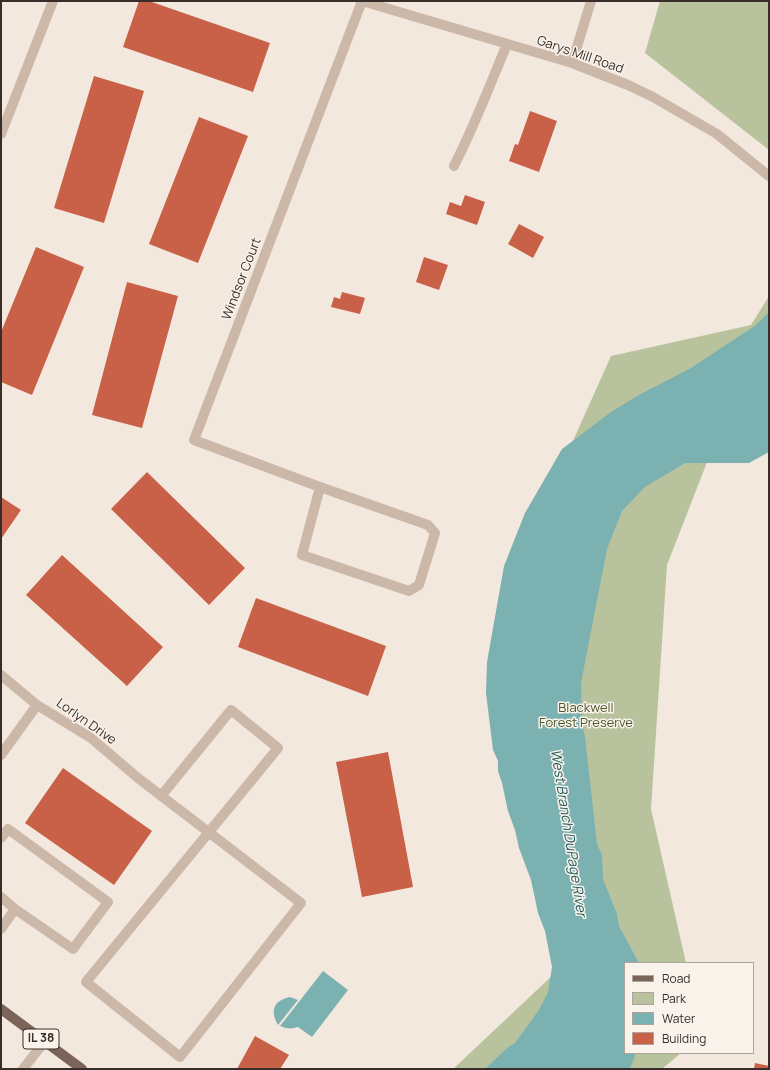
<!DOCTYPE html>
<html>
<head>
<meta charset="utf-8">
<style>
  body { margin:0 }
  #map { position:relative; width:770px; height:1070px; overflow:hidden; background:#f3e8de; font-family:Manrope,sans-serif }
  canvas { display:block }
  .frame { position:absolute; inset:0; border:2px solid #392d29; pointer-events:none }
  .legend { position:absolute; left:624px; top:962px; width:130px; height:92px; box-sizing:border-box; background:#faf3eb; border:1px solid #ada49d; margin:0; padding:5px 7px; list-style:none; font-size:12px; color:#392d29 }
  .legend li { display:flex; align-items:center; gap:8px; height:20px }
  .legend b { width:20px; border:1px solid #ada49d }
</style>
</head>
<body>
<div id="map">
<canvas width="770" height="1070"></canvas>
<div class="frame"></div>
<ul class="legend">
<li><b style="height:5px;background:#7b645a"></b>Road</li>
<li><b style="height:11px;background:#b8c39d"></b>Park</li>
<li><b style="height:11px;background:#7cb1b1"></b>Water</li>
<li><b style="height:11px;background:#c86147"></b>Building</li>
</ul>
</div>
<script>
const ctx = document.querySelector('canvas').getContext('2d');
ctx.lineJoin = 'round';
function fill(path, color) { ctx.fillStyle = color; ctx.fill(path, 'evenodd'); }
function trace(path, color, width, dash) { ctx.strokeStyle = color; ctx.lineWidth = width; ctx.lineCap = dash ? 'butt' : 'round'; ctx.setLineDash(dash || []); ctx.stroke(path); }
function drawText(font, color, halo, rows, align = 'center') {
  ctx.font = font + ' Manrope,sans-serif'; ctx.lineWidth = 3; ctx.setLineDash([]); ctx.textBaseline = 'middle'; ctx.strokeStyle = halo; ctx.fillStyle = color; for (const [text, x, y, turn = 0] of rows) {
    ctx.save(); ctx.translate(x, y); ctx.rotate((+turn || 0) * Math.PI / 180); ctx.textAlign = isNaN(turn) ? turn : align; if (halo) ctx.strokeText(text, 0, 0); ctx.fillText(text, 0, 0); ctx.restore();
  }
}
fill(new Path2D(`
  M660 1H769V150L645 53Z
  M769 296V443L711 452 667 565 651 809 686 963H625V1053H681L662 1069H453L554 974 546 501 611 356 751 325Z`), '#b8c39d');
fill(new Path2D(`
  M769 312V452L749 463H685L645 487 622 511 607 549 581 683 582 722 585 737 597 844 602 855 603 879 617 914 619 926 639 963H625V1053H636L630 1069H485L507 1048 515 1043 539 1010 548 992 552 967 545 931 538 913 531 880 519 848 515 830 508 811 502 783 498 771V761L493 750 486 693 487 662 504 566 525 513 562 449 611 412 637 396 691 368 756 325Z
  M323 971 348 990 312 1037 298 1027C291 1029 287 1029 280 1026Z
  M290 997 298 1000 278 1025C270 1010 273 1001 290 997Z`), '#7cb1b1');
fill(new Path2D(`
  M139 1H149L270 43 253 92 123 47Z
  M94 76 144 91 104 223 54 208Z
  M530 111 557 121 539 172 509 161 515 144 518 145Z
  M199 117 248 136 198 263 149 244Z
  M465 195 485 202 477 225 446 214 450 202 461 206Z
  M519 224 544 237 533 258 508 244Z
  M36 247 84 267 32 395 1 382V332Z
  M424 257 448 265 439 290 416 282Z
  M127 282 178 296 142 428 92 415Z
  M342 292 365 298 360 314 331 307 334 297 340 299Z
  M147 472 245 568 209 605 111 509Z
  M1 497 21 510 1 539Z
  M62 555 163 647 127 686 26 595Z
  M256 598 386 646 368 696 238 647Z
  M388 752 413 887 362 897 336 762Z
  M63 768 152 831 114 885 25 823Z
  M255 1036 289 1055 280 1069H237Z
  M755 1063 769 1066V1069H754Z`), '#c86147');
trace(new Path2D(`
  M362 1 572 63 628 85 653 97 717 134 769 176
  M572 63 591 1
  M1 134 53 1
  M454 166C474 127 490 85 507 44
  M320 487 302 555 409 591 419 585 435 533 428 525 320 487 194 440 362 1
  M1 675 37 705 91 738 138 778 301 903 180 1057 86 982 278 748 231 710 161 796
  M1 755 37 705
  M1 838 8 829 108 902 73 949 15 909 1 897
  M1 929 15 909
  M23 1069 45 1041`), '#ccb8a9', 10);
trace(new Path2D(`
  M1 1009 82 1069`), '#7b645a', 10);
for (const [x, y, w] of [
  [41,1039,36]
]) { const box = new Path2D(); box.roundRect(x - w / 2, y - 10, w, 20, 3); ctx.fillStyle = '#faf3eb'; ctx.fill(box); trace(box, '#392d29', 1); }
drawText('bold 12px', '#392d29', null, [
  ["IL 38",41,1039]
]);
drawText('13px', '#392d29', '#faf3eb', [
  ["Garys Mill Road",580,55,19],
  ["Windsor Court",242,279,-69],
  ["Lorlyn Drive",86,722,35]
]);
drawText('13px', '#4a582c', '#faf3eb', [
  ["Blackwell",586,708],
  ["Forest Preserve",586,723]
]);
drawText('italic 14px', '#1e5a5c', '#faf3eb', [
  ["West Branch DuPage River",568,833,81]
]);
</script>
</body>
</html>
